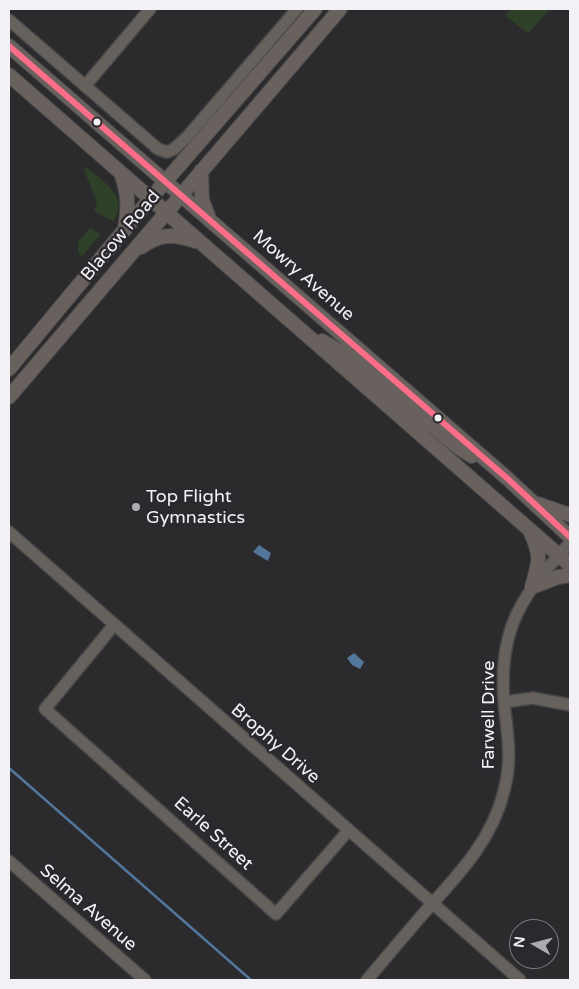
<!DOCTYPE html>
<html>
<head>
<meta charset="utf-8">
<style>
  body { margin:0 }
  #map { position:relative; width:579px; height:989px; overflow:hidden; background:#2b2a2d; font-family:"Varela Round",sans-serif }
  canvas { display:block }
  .frame { position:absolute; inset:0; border:10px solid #f3f1f5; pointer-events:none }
  .north { position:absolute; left:509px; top:919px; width:50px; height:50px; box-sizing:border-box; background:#2b292e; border:1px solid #7b797e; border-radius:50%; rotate:278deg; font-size:14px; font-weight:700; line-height:20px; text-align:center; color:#f3f1f5 }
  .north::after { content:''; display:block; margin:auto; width:18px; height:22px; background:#adabaf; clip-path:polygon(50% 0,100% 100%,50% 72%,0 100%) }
</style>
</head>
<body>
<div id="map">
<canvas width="579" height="989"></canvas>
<div class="frame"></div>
<div class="north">N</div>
</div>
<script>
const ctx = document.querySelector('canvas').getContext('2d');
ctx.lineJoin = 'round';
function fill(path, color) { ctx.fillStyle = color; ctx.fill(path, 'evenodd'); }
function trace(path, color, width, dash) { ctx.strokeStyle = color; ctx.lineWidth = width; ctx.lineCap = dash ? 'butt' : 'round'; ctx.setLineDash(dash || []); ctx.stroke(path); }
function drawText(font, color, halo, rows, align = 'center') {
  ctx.font = font + ' "Varela Round",sans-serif'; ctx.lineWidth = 5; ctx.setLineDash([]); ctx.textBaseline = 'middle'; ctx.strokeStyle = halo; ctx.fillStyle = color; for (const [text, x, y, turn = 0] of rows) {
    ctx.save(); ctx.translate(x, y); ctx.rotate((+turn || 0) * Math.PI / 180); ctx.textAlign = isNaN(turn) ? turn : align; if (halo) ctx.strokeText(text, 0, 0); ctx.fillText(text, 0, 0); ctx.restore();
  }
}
fill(new Path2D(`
  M511 9H550L528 34 505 15Z
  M86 167C103 181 131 197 113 221L94 211 97 202 84 170Z
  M90 228 99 233V236L82 257 78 252V242Z`), '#2e4128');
fill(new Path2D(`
  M259 545 271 553 268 561 253 552Z
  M354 653 364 662 360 669 352 665 347 658Z`), '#53769b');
trace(new Path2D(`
  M9 768 251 980`), '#53769b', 2.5);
const minor = new Path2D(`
  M9 20 158 149 167 152 174 149 187 137 297 9
  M85 86 150 9
  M9 532 520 980
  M114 625 45 709 276 914 348 831
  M504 702 533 698 570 705
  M9 861 145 980
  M367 980C388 955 409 930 431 905 462 871 493 837 504 791 513 757 507 735 504 701 498 627 523 594 570 543`);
const major = new Path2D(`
  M9 46 508 479 570 537
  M9 75 570 565
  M201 171 202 200 209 218
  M121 173C128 193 129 207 125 228
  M141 247C160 234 173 233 195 241
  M322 341 341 352 388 392 399 395 407 392
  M9 369 151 198 315 9
  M9 397 340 9
  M385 399C416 402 444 442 472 456
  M538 504 570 515
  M531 533C542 558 539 561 532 587
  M532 587 558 577 570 575`);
trace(minor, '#474748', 14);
trace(major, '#474748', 16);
trace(minor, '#67615d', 11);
trace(major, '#68615e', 14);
trace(new Path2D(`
  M9 46 508 479 570 537`), '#fb6d88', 6);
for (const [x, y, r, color] of [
  [97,122,4.5,"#f3f1f5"],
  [438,418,4.5,"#f3f1f5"],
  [136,507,5,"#adabaf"]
]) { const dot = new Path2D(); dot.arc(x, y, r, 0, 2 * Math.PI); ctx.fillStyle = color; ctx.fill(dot); trace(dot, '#2b292e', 2); }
drawText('18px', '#f3f1f5', '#2b292e', [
  ["Blacow Road",121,236,-50],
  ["Mowry Avenue",303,276,41],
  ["Farwell Drive",489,715,-90],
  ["Brophy Drive",275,744,41],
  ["Earle Street",213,834,42],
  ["Selma Avenue",88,908,41]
]);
drawText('18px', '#f3f1f5', '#2b292e', [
  ["Top Flight",146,497],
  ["Gymnastics",146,518]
], 'left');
</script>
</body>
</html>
